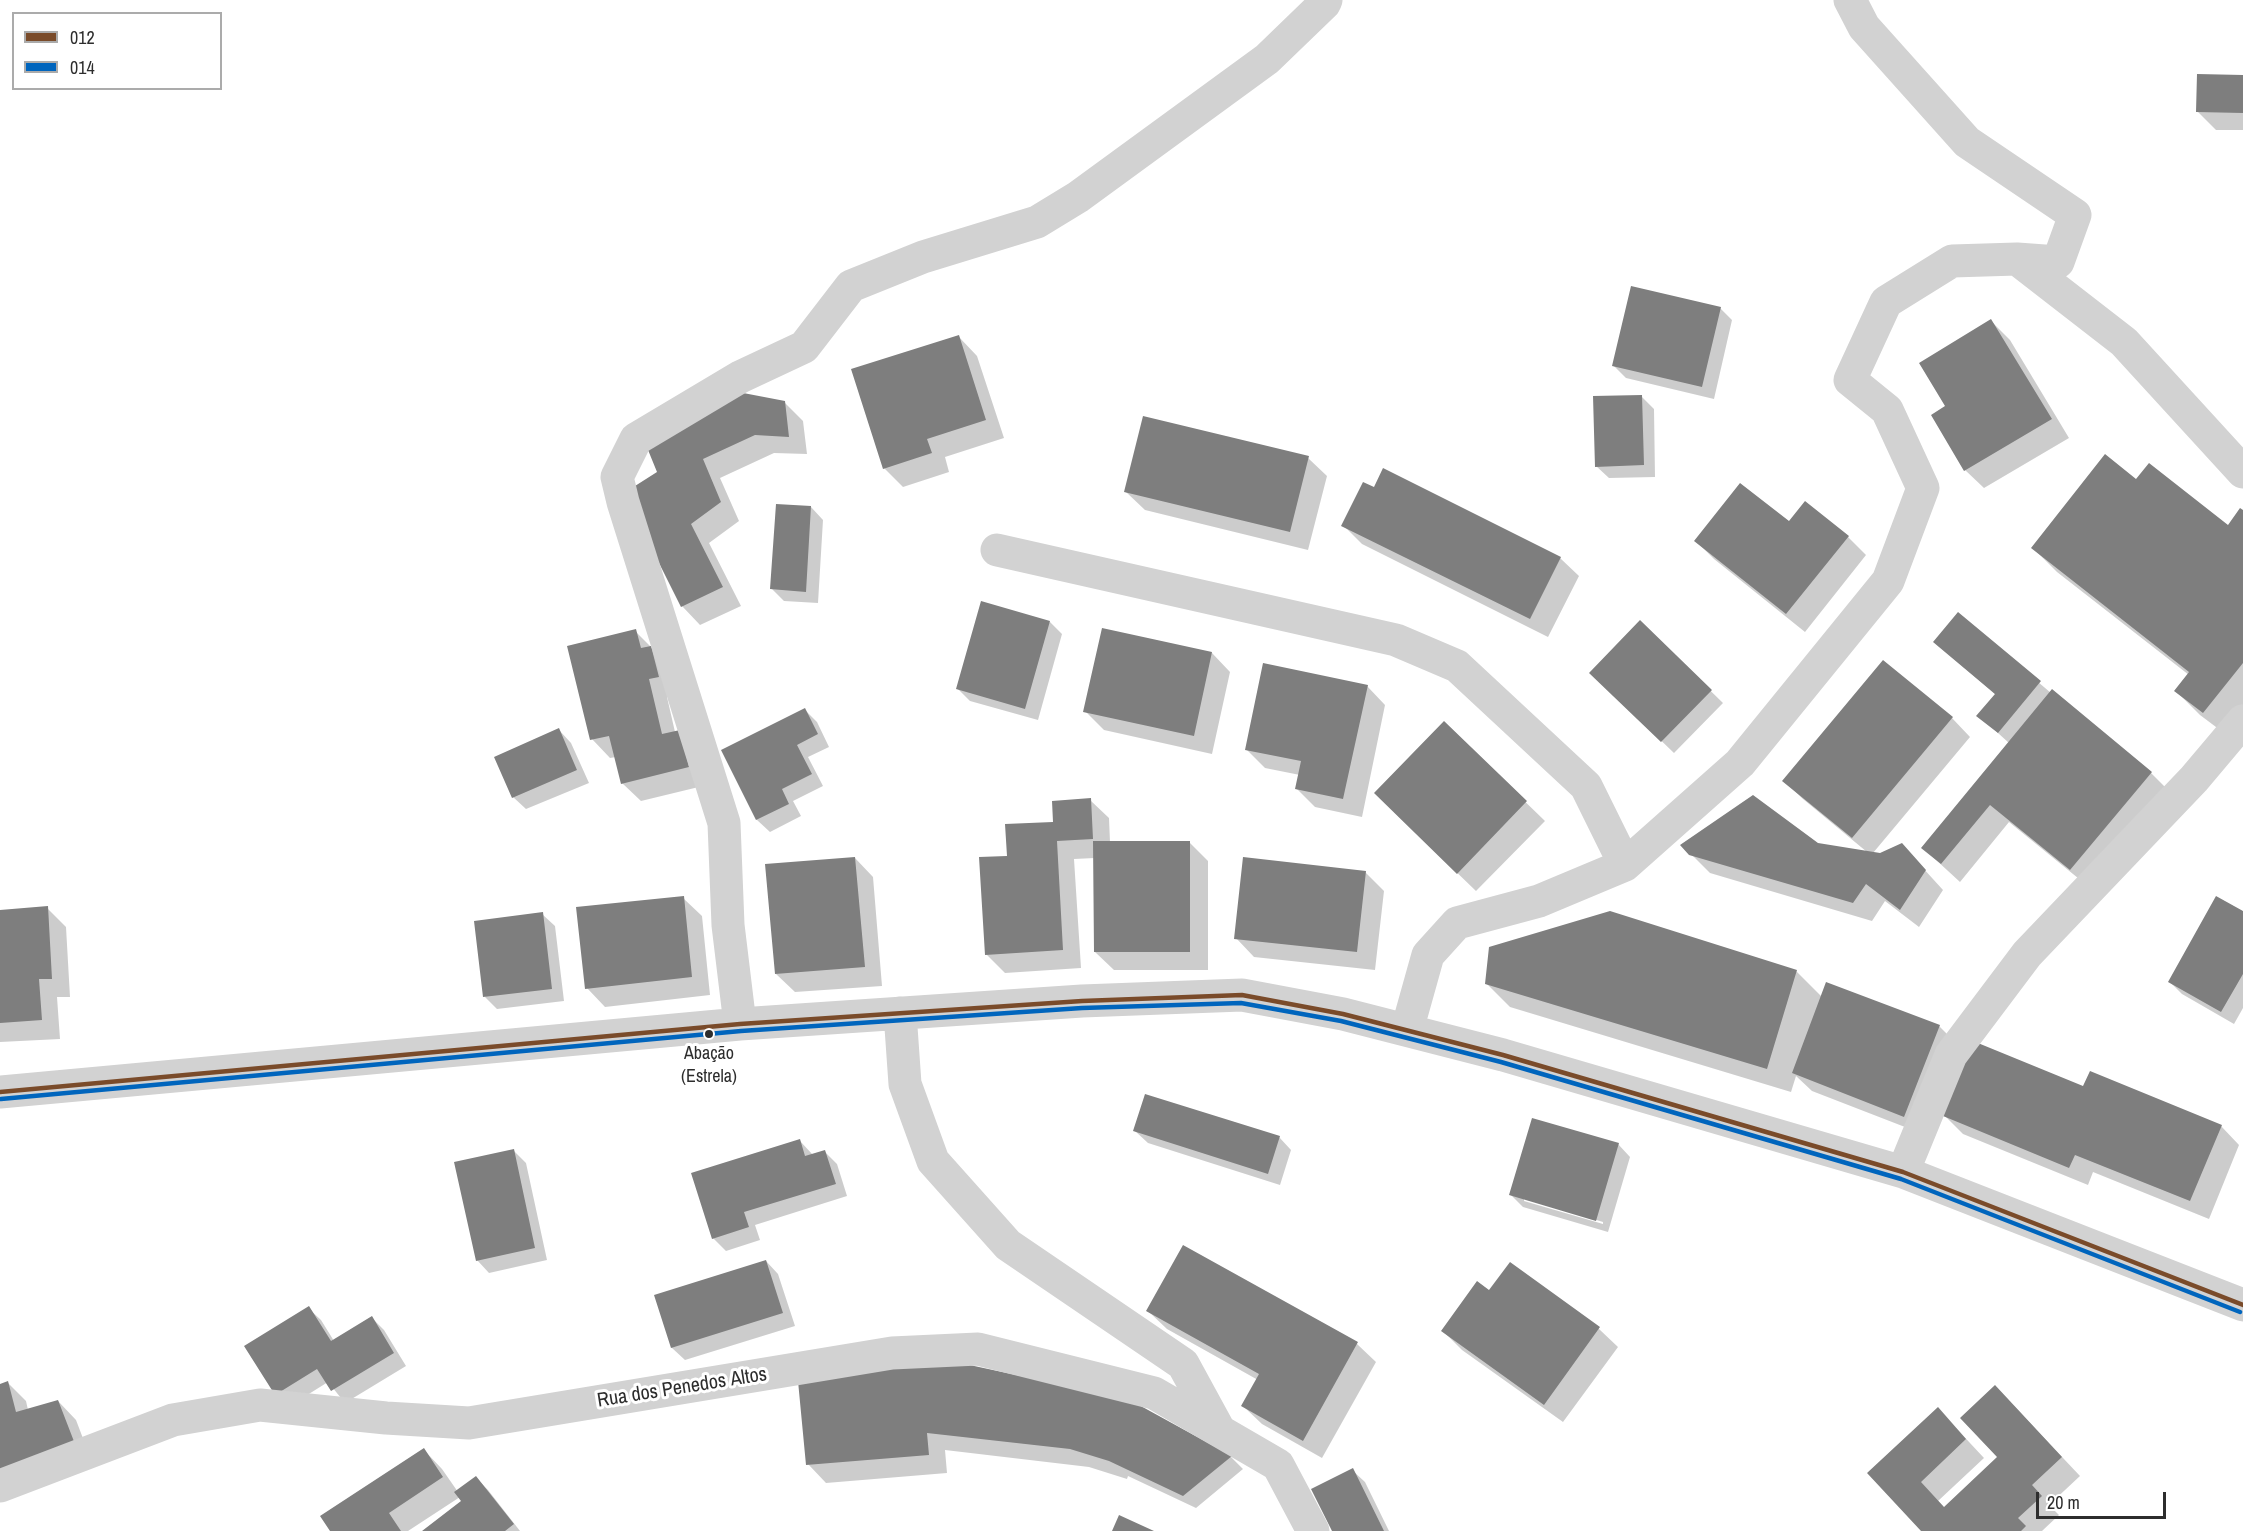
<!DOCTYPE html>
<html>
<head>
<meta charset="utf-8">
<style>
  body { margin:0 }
  #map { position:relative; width:2243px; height:1531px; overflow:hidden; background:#fff; font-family:"Archivo Narrow",sans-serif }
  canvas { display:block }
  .legend { position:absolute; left:12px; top:12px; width:210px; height:78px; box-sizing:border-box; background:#fff; border:2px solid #ababab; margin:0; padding:8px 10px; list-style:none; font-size:18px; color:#2d2d2d }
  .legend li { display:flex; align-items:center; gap:12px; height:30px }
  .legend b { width:30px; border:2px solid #ababab }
  .scale { position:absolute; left:2036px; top:1492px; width:130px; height:27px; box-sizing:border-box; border:3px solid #2d2d2d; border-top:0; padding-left:8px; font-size:18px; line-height:21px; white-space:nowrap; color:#2d2d2d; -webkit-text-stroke:4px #fff; paint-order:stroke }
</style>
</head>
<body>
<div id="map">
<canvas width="2243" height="1531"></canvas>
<ul class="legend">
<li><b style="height:8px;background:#7a4b2a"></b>012</li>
<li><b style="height:8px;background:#0065bd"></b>014</li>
</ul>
<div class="scale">20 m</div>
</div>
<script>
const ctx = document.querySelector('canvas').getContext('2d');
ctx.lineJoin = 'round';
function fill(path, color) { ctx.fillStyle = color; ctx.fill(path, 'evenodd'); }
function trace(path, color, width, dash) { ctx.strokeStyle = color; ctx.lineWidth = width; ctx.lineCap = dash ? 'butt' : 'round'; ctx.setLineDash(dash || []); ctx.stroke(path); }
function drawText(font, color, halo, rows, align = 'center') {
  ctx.font = font + ' "Archivo Narrow",sans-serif'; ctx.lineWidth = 6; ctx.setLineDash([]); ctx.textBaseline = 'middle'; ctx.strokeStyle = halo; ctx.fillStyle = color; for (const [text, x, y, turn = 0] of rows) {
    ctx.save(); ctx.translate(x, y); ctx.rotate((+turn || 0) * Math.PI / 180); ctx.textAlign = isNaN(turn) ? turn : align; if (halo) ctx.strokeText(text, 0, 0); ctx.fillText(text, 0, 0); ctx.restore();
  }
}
fill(new Path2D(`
  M2243 77V130H2216L2197 111Z
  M1720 308 1732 320 1714 399 1626 378 1614 366Z
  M1991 321 2010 340 2069 438 1984 488 1965 470 1947 407Z
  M959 337 977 356 1004 438 945 457 949 472 903 487 884 468Z
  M1641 396 1654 409 1655 477 1609 478 1596 466Z
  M784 402 803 421 807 454 774 453 720 478 739 521 709 543 741 606 700 625 682 606 626 494Z
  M1308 458 1327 476 1308 550 1145 510 1126 492Z
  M2137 481 2228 527 2243 512V717L2228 736 2200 715 2176 691 2189 675 2057 572 2033 548Z
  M1374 489 1560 558 1579 576 1548 637 1362 544 1343 525Z
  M811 507 823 520 818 603 784 601 772 589Z
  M1789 523 1848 537 1866 555 1805 632 1714 559 1696 541Z
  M1958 614 2051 693 2151 773 2169 791 2089 887 2009 822 1960 882 1923 848 2009 743 1978 715 1996 695 1935 642Z
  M1050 622 1062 634 1038 720 970 701 957 688Z
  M1640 622 1723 703 1674 753 1591 673Z
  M635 631 654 650 676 695 667 697 675 732 707 785 641 801 622 783 616 757 610 758 592 739Z
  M1212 653 1230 672 1212 754 1104 730 1085 711Z
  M1367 686 1385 705 1362 817 1315 807 1297 789 1300 775 1265 768 1246 749Z
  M805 710 817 722 829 747 808 757 823 786 793 801 801 816 770 832 757 820 723 751Z
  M1952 718 1970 737 1873 853 1880 854 1902 845 1943 890 1919 927 1885 901 1872 921 1710 873 1691 854 1818 845 1867 852 1803 799 1784 781Z
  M1444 723 1545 821 1476 891 1394 812Z
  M559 730 571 743 589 783 526 809 513 797Z
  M1090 800 1109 818 1110 842H1189L1208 861V970H1114L1095 952V858L1074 859 1081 968 1005 973 986 954 1008 857Z
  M855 858 873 877 882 986 795 992 776 974Z
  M1365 872 1384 891 1375 970 1254 957 1236 938Z
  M683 898 702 916 710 995 605 1007 587 988Z
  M47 908 66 927 70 997H57L60 1039 0 1042V911Z
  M2243 913V1008L2234 1024 2182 994 2170 982Z
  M542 914 555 926 564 1001 497 1009 485 997Z
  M1796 971 1822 997 1939 1026 1958 1045 1923 1134 1812 1091 1796 1076 1791 1092 1510 1007 1486 983Z
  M2084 1088 2221 1126 2239 1145 2209 1219 2093 1172 2088 1185 1963 1134 1945 1116Z
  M1135 1131 1279 1137 1291 1150 1280 1185 1148 1143Z
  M800 1141 813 1155 824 1151 837 1164 847 1196 755 1225 760 1240 726 1251 713 1238Z
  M1618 1144 1630 1157 1608 1232 1523 1207 1511 1195ZM1524 1198 1603 1222V1224L1524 1201Z
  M513 1150 526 1163 547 1260 489 1273 477 1260Z
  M766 1261 778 1274 795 1326 685 1360 672 1348 656 1296Z
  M1510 1264 1599 1329 1618 1347 1563 1422 1462 1350 1443 1331 1490 1292Z
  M308 1308 321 1320 334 1341 371 1317 384 1330 406 1366 345 1403 328 1382 288 1407 276 1394Z
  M1148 1311 1357 1344 1376 1362 1322 1458 1262 1424 1243 1406 1258 1380 1167 1329Z
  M799 1382 1128 1401 1231 1457 1243 1469 1196 1508 1128 1476 1127 1479 1089 1467 945 1450 947 1473 826 1483 808 1464Z
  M8 1383 26 1401 28 1410 58 1401 76 1420 92 1462 0 1494V1386Z
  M2014 1406 2080 1476 2049 1505 2059 1515 2042 1531H1923L1869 1473 1956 1428 1984 1458 1938 1501 1944 1508 1999 1457Z
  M424 1450 442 1469 458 1492 476 1478 488 1490 520 1531H426L463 1501 460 1497 408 1531H332Z
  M1352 1470 1365 1482 1389 1531H1333Z`), '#0003');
fill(new Path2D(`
  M2197 74 2243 75V113L2196 112Z
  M1631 286 1721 307 1702 387 1612 366Z
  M1991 319 2052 419 1964 471 1931 415 1945 406 1919 363Z
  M959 335 986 420 927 439 932 453 883 469 851 369Z
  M738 392 785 401 789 437 755 435 703 459 721 502 691 524 723 587 681 607 624 493 657 472 646 445Z
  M1642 395 1644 465 1595 467 1593 396Z
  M1143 416 1309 456 1290 532 1124 492Z
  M2105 454 2136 479 2149 463 2228 525 2240 508 2243 510V663L2203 713 2174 691 2189 672 2031 548Z
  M1383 468 1561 557 1530 619 1341 526 1363 482 1374 487Z
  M1740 483 1789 521 1805 501 1849 536 1786 614 1694 541Z
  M776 504 811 506 806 592 770 589Z
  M981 601 1050 621 1025 709 956 689Z
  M1958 612 2041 681 1998 733 1976 716 1995 694 1933 642Z
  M1640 620 1712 690 1661 742 1589 673Z
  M1102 628 1212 652 1194 736 1083 712Z
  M636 629 641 648 651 646 659 677 649 679 662 734 680 730 689 767 621 784 609 736 590 740 567 646Z
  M1883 660 1953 717 1852 838 1782 781Z
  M1263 663 1368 685 1343 799 1295 789 1301 761 1245 750Z
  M2052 689 2152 772 2070 870 1990 805 1941 864 1921 848Z
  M805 708 818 734 797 745 812 774 782 789 789 804 756 820 721 750Z
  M1444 721 1527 801 1457 874 1374 793Z
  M559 728 577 770 512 798 494 757Z
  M1753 795 1818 843 1880 853 1902 843 1926 870 1900 910 1866 884 1853 903 1689 855 1680 845Z
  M1091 798 1093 839 1057 841 1063 950 985 955 979 857 1007 856 1005 824 1053 822 1052 801Z
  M1093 841H1190V952H1094Z
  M855 857 865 967 775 974 765 864Z
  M1243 857 1366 871 1357 952 1234 939Z
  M684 896 692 977 585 989 576 907Z
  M2216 896 2243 911V974L2221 1012 2168 982Z
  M48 906 52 979H39L42 1020 0 1023V910Z
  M1610 911 1797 970 1767 1069 1485 984 1489 947Z
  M543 912 552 989 483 997 474 921Z
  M1826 982 1940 1025 1904 1117 1792 1073Z
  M1973 1041 2083 1086 2090 1071 2222 1125 2190 1201 2075 1155 2069 1168 1943 1116Z
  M1145 1094 1280 1136 1268 1174 1133 1131Z
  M1532 1118 1619 1143 1596 1221 1509 1195Z
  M800 1139 805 1156 825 1150 836 1184 744 1212 749 1227 712 1239 691 1173Z
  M514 1149 535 1248 476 1261 454 1162Z
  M1183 1245 1358 1342 1303 1441 1241 1406 1259 1374 1146 1311Z
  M766 1260 783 1313 671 1348 654 1295Z
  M1510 1262 1600 1327 1544 1405 1441 1331 1477 1281 1489 1290Z
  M309 1306 331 1341 372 1316 394 1353 331 1391 317 1369 275 1395 244 1346Z
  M951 1361 1128 1399 1232 1456 1183 1496 1109 1461 1070 1449 927 1433 929 1455 806 1465 798 1381Z
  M8 1381 16 1412 58 1400 75 1444 0 1470V1384Z
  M1995 1385 2062 1457 2032 1485 2042 1496 2018 1518 2026 1526 2021 1531H1921L1867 1473 1938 1407 1966 1439 1921 1482 1944 1507 1997 1457 1960 1418Z
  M424 1448 443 1477 389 1513 401 1531H330L320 1516Z
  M1353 1468 1384 1531H1332L1311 1489Z
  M476 1476 514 1524 505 1531H422L461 1501 454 1492Z
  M1119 1515 1154 1531H1112Z`), '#7e7e7e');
trace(new Path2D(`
  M2017 259 2124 342 2243 472
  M997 550 1396 640 1457 666 1586 786 1625 865
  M900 1013 905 1084 933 1161 1008 1245 1183 1364 1219 1430
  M740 1024 728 925 724 823 623 502 617 477 636 439 740 377 804 347 851 286 923 257 1037 222 1078 197 1267 59 1324 4 1326 0
  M1407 1030 1428 955 1457 923 1539 901 1625 865 1740 763 1888 581 1923 488 1887 410 1850 380 1886 302 1952 261 2017 259 2058 262 2075 215 1967 142 1864 27 1850 0
  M0 1092 740 1024 1082 1001 1242 995 1343 1014 1503 1055 1903 1172 2243 1305
  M1903 1172 1951 1055 2027 954 2194 779 2243 721
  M0 1486 173 1420 260 1405 386 1418 469 1423 892 1353 978 1349 1154 1393 1278 1465 1313 1531`), '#d2d2d2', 33);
trace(new Path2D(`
  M0 1092 740 1024 1082 1001 1242 995 1343 1014 1503 1055 1903 1172 2243 1305`), '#7a4b2a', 4.5);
trace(new Path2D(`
  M1 1099 741 1031 1082 1008 1241 1003 1341 1021 1501 1062 1901 1179 2240 1312`), '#0065bd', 4.5);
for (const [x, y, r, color] of [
  [709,1034,5,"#2d2d2d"]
]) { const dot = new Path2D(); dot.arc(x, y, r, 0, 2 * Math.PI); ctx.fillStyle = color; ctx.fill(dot); trace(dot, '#fff', 2); }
drawText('18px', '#2d2d2d', '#fff', [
  ["Abação",709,1054],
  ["(Estrela)",709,1077]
]);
drawText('20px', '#2d2d2d', '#fff', [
  ["Rua dos Penedos Altos",682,1388,-9]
]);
</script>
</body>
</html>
